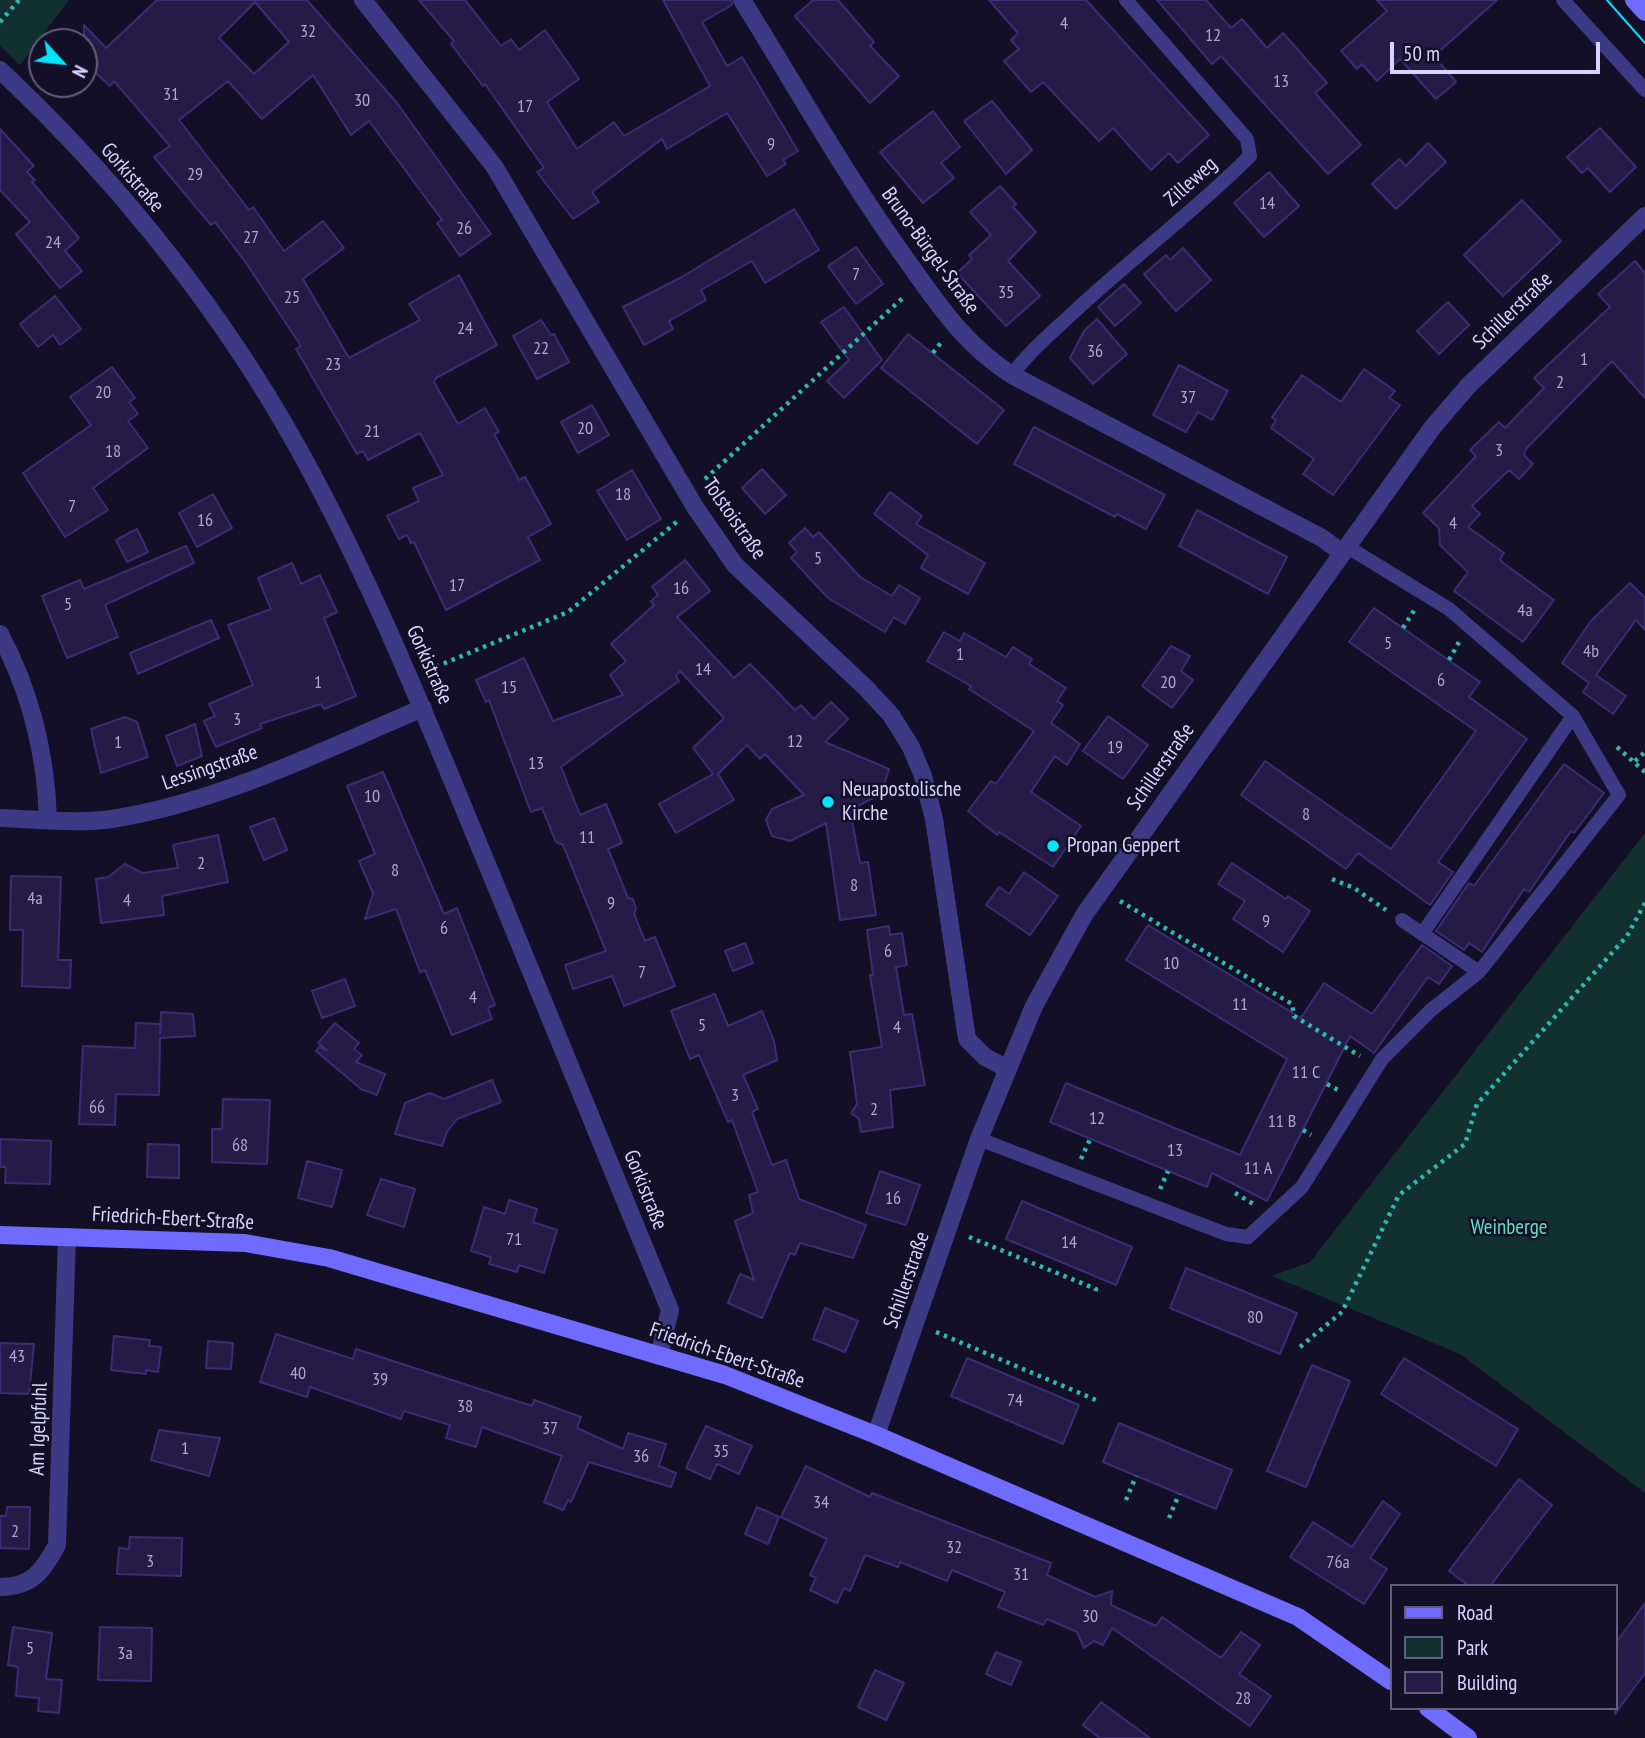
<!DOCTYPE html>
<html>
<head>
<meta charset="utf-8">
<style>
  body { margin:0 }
  #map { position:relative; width:1645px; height:1738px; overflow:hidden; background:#130f26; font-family:"PT Sans Narrow",sans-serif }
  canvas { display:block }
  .legend { position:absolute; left:1390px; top:1584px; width:228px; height:126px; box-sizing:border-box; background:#130f26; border:2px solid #625e7d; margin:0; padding:9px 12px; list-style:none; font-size:21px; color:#d9d4ff }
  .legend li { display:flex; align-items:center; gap:14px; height:35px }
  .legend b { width:35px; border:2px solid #625e7d }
  .north { position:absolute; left:28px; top:28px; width:70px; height:70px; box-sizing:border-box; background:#130f26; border:2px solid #625e7d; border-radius:50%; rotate:117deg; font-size:19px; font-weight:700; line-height:28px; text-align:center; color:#d9d4ff }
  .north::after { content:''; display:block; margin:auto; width:24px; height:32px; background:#00e5ff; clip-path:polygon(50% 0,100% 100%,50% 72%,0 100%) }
  .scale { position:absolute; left:1390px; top:42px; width:210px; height:32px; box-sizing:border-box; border:4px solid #d9d4ff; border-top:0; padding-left:9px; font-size:21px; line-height:24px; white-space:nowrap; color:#d9d4ff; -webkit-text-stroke:5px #130f26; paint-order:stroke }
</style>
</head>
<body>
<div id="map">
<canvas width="1645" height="1738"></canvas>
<ul class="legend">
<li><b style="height:9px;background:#6f6bff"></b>Road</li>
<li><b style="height:19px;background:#12302f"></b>Park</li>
<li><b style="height:19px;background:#241b47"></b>Building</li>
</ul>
<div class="north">N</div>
<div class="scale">50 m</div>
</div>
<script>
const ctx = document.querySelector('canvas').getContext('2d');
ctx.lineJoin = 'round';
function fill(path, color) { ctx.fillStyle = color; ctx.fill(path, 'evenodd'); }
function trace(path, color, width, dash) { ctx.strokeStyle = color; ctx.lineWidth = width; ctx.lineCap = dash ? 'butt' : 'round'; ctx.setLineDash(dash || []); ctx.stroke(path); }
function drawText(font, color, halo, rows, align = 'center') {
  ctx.font = font + ' "PT Sans Narrow",sans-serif'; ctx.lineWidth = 5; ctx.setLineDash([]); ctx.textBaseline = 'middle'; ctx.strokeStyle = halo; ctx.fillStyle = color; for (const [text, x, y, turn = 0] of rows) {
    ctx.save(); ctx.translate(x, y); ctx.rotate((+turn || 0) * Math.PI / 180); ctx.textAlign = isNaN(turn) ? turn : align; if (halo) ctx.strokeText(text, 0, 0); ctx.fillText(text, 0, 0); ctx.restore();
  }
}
fill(new Path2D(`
  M0 0H69L20 65 0 46Z
  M1645 833V1493L1460 1354 1272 1276 1310 1262Z`), '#12302f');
const building = new Path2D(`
  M157 0H307L397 103 491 234 460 256 437 223 442 220 369 121 351 135 313 75 262 119 228 81 179 120 249 210 253 207 284 251 323 221 344 248 303 279 349 358 420 320 409 304 459 275 497 345 436 378 434 382 458 424 485 408 499 432 494 434 519 480 525 477 551 524 528 537 540 560 446 610 414 542 411 543 407 535 399 539 387 516 419 501 413 488 443 475 420 433 368 460 363 451 357 454 296 349 301 346 246 263 215 222 211 225 154 157 170 146 114 81 110 86 84 62V25L106 48ZM255 2 289 42 254 74 219 38Z
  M419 0H465L501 46 511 39 519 50 545 30 579 79 547 102 577 149 614 122 624 136 710 86 663 0H731L732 5 702 22 727 66 742 57 798 151 783 160 786 164 767 176 727 113 667 149 662 139 592 192 599 202 573 219 537 172 544 168 485 84 483 86 451 44 454 41Z
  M813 0H838L874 42 870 46 899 76 870 103 795 16Z
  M989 0H1086L1209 135 1178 163 1169 153 1151 170 1113 128 1099 141 1043 82 1031 92 1004 61 1019 49 1011 40 1018 33Z
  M1157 0H1206L1231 28 1242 19 1267 48 1283 33 1327 83 1315 93 1361 145 1328 174 1221 56 1212 64Z
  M1377 0H1497L1434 56 1456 82 1436 99 1400 59 1377 81 1362 64 1357 69 1341 51 1387 11Z
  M992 101 1032 150 1006 174 964 121Z
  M933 111 960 147 941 163 954 178 923 203 880 152Z
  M1600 128 1636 167 1610 192 1588 168 1582 173 1567 157Z
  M0 129 34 166 27 172 35 180 32 182 79 238 65 251 82 271 60 288 16 234 30 222 0 190Z
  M1428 143 1446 162 1396 209 1372 184 1399 159 1406 166Z
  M1269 172 1299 206 1264 237 1234 203Z
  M1000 186 1016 204 1013 207 1036 232 1008 261 1040 296 1006 326 957 273 972 259 969 255 991 235 970 212Z
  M1522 200 1561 241 1503 296 1464 255Z
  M794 209 819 250 765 283 752 261 701 290 706 300 669 321 673 329 644 345 623 307 680 278Z
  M856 247 883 284 856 304 828 266Z
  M1183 248 1211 280 1176 311 1144 274 1166 255 1170 260Z
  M1635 261 1645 273V398L1612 361 1526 449 1524 455 1533 464 1519 479 1509 470 1472 506 1480 514 1468 527 1504 553 1500 559 1502 562 1554 600 1523 642 1454 591 1468 572 1440 545 1439 528 1423 513 1476 456 1470 450 1499 422 1505 428 1544 388 1534 378 1610 307 1598 294Z
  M1124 284 1141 303 1115 326 1098 307Z
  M55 296 81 329 60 345 53 335 38 347 20 324Z
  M1448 302 1469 325 1439 354 1417 331Z
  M844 307 882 360 844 398 827 381 849 360 821 322Z
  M1097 319 1127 354 1093 384 1070 358 1084 331Z
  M541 320 551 335 554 334 569 362 537 379 513 336Z
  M908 334 1004 410 977 444 881 368Z
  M1179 365 1228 391 1212 420 1198 412 1186 432 1153 415Z
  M112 367 135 398 129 402 138 414 128 421 148 448 93 488 108 510 65 537 23 473 91 425 70 397Z
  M1364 369 1395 391 1389 398 1400 405 1333 495 1303 474 1314 459 1271 428 1276 420 1272 417 1302 375 1341 402Z
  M592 405 609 435 578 453 561 422Z
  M1034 427 1165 495 1146 529 1117 514 1115 517 1014 464Z
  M762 469 786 495 765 514 742 488Z
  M632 470 661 519 627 540 597 491Z
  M890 492 922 516 916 524 985 563 968 594 921 568 928 555 874 514Z
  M213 494 232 528 197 547 179 513Z
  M1197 510 1287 557 1268 594 1179 546Z
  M805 528 813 537 819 532 860 577 892 596 899 585 920 598 905 624 894 617 885 632 828 598 791 558 797 552 789 543Z
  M137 529 148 552 127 562 116 540Z
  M186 546 194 563 105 605 118 637 67 658 42 596 80 580 84 589Z
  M685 560 710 591 677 617 734 678 750 664 795 710 801 705 814 719 831 702 848 719 825 742 889 769 881 794 850 810 860 863 868 862 876 915 840 920 826 823 790 841 772 836 766 820 772 809 804 795 765 754 760 759 747 745 718 774 734 800 676 833 659 804 713 774 693 748 724 718 680 671 676 676 679 681 561 767 580 815 606 804 622 843 608 849 628 898 633 899 636 909 634 914 645 941 655 937 675 986 624 1006 612 976 573 989 565 965 606 951 563 845 556 842 542 808 531 812 489 700 486 702 476 680 524 658 553 721 623 695 610 675 626 661 611 644 654 605 651 601 658 595 652 587Z
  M292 563 301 584 320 575 337 612 324 618 356 696 324 709 321 704 260 724 262 728 216 747 204 721 215 716 209 704 253 685 228 625 271 609 258 578Z
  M1630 583 1645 598V630L1636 620 1596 675 1626 696 1613 714 1583 692 1589 683 1562 663 1591 621Z
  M1374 608 1480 682 1469 697 1527 739 1438 862 1453 872 1430 905 1358 853 1346 869 1241 795 1265 761 1391 849 1476 731 1349 642Z
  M211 620 219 638 138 674 130 653Z
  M944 632 960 641 964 633 1006 657 1013 647 1032 659 1029 664 1066 688 1057 701 1063 705 1051 723 1080 744 1067 765 1055 756 1031 792 1081 826 1053 867 999 832 997 835 968 811 991 781 996 784 1034 731 969 689 971 686 927 661Z
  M1171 646 1190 656 1181 671 1193 680 1172 708 1142 686Z
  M1108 716 1148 745 1123 779 1083 751Z
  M125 717 137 722 148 757 101 773 91 729Z
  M195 724 202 756 177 766 166 736Z
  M1564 764 1604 793 1574 833 1571 831 1529 892 1524 889 1482 952 1469 943 1464 950 1436 931 1469 883 1474 886Z
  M383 772 444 914 457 908 495 1005 488 1008 492 1019 452 1035 425 970 420 972 396 909 365 919 373 893 359 861 375 854 347 786Z
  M274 818 287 850 264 860 250 827Z
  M218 835 228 882 162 896 164 915 101 923 96 879 108 877 125 864 142 873 178 868 173 845Z
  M1232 863 1286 899 1288 896 1310 911 1283 952 1233 919 1245 901 1218 884Z
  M1024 872 1058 896 1030 935 986 905 999 887 1009 894Z
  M11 876 61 877 58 960H71L70 988 22 986 23 930H10Z
  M1148 925 1301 1018 1324 983 1372 1014 1422 945 1452 966 1439 984 1428 977 1374 1053 1350 1036 1267 1201 1212 1173 1207 1187 1050 1122 1066 1083 1240 1155 1287 1059 1126 960Z
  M889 926 890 935 902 933 907 965 896 967 904 1015 912 1014 925 1085 890 1090 893 1127 861 1132 859 1119 851 1113 857 1104 850 1052 882 1047 870 975H873L867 930Z
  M745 943 753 963 733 971 725 951Z
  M345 979 355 1006 322 1018 312 991Z
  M715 994 728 1026 762 1011 774 1041 777 1060 743 1075 758 1109 752 1112 772 1165 786 1160 799 1199 866 1225 853 1258 800 1243 795 1255 790 1253 762 1318 728 1303 740 1274 754 1280 735 1221 753 1213 749 1195 758 1192 732 1120 728 1122 699 1055 690 1059 671 1011Z
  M161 1012 193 1014 195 1036 160 1038 159 1095 116 1094 115 1125 79 1124 83 1046 135 1048 136 1023 161 1024 160 1034Z
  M335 1023 359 1043 354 1049 362 1055 356 1062 385 1074 377 1095 361 1089 316 1051 319 1047 327 1050 318 1043Z
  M492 1080 501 1102 457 1119 447 1132 442 1146 395 1134 405 1103 430 1093 444 1099Z
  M223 1099 270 1100 267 1164 212 1162V1129H222Z
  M0 1139 51 1141 50 1184 5 1183 6 1167H0Z
  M148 1144 179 1145V1178L147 1177Z
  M307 1161 342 1170 332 1207 298 1198Z
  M880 1171 920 1185 906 1225 866 1213Z
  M381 1179 415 1189 404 1227 367 1215Z
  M509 1200 537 1209 533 1222 557 1230 544 1273 519 1265 517 1272 489 1264 491 1257 471 1251 484 1207 505 1214Z
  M1022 1201 1132 1247 1116 1285 1006 1239Z
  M1186 1268 1297 1313 1280 1354 1170 1308Z
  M825 1308 858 1321 845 1352 813 1339Z
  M276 1334 353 1359 356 1349 532 1406 534 1400 581 1417 577 1428 623 1449 628 1433 666 1444 659 1466 676 1473 671 1487 589 1462 571 1502 568 1500 563 1510 544 1502 562 1456 482 1427 476 1447 446 1438 450 1425 404 1411 401 1419 310 1387 307 1397 260 1382Z
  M114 1336 150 1340 149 1346 161 1347 158 1372 146 1370V1374L111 1370Z
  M208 1341 233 1343 231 1369 206 1368Z
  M0 1343 34 1344 29 1394 0 1393Z
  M967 1358 1079 1405 1063 1444 951 1396Z
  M1404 1358 1518 1429 1496 1466 1381 1394Z
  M1312 1365 1350 1381 1306 1487 1267 1471Z
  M1119 1423 1232 1470 1216 1509 1103 1462Z
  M706 1426 752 1446 739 1474 717 1464 710 1479 686 1468Z
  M159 1430 220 1438 209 1476 151 1460Z
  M806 1466 870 1497 872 1493 1051 1563 1047 1575 1095 1597 1112 1591 1111 1605 1156 1626 1162 1617 1221 1658 1241 1632 1260 1645 1239 1674 1271 1696 1250 1726 1112 1628 1103 1645 1094 1641 1084 1648 1077 1632 1047 1619 1043 1625 998 1607 1005 1592 952 1570 947 1581 900 1562 898 1567 865 1555 850 1591 844 1588 837 1603 810 1590 816 1578 810 1575 827 1539 781 1517Z
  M1519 1479 1552 1505 1490 1586H1469L1449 1571Z
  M1383 1501 1400 1514 1370 1558 1387 1569 1364 1604 1290 1557 1313 1522 1352 1547Z
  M7 1507H30L29 1549 0 1548V1516H6Z
  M757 1507 779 1517 768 1544 745 1534Z
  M130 1537 182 1538 181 1576 117 1574 119 1548 129 1549Z
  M1645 1603V1673L1615 1714V1644Z
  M13 1627 52 1633 46 1679 62 1680 59 1713 38 1711 39 1698 16 1696 18 1667 8 1665Z
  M100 1627 152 1628 151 1681 98 1680Z
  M996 1652 1021 1662 1011 1685 986 1674Z
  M875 1670 904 1683 886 1720 858 1707Z
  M1101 1702 1150 1738H1100L1083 1725Z`);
fill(building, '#241b47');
trace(building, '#3b2d73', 2);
trace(new Path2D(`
  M0 22 19 0
  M933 353 943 340
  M705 479 905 296
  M1403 628 1415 609
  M1449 660 1459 642
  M428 670 568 612 679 520
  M1617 747 1645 772
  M1635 761 1645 752
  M1332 879 1354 888 1386 910
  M1120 901 1292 1004 1294 1016 1360 1056
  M1327 1084 1340 1091
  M1303 1130 1311 1135
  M1081 1159 1090 1139
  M1160 1189 1168 1171
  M1235 1193 1255 1205
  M969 1237 1096 1289 1095 1292
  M936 1332 1096 1400
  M1300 1347 1342 1312 1399 1195 1465 1144 1477 1104 1627 936 1645 903
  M1126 1500 1136 1476
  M1169 1518 1179 1494`), '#2fb8b0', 4.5, [3.5, 5]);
trace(new Path2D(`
  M1563 0 1645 90
  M1012 375C1030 350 1054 331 1076 310 1133 257 1195 211 1250 156L1247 139 1126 0
  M1402 920 1479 972
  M1422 934 1573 716
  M979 1139 1226 1234 1248 1237 1302 1187 1382 1059 1431 1010 1479 972 1619 795 1573 716 1449 609 1346 546`), '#3d3a85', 14);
trace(new Path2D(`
  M363 0 494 166 695 507 735 565 866 688 891 715 911 747 923 776 934 819 967 1039 985 1057 1006 1068
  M742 0C797 88 847 178 908 262 940 307 965 345 1012 375L1322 538 1341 552
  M0 70C108 171 207 292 282 420 366 564 427 720 491 874 551 1019 611 1164 670 1310L659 1356
  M0 634C30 691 46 755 48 819
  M0 818C36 819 76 824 112 819 221 802 323 750 423 708
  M876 1435 979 1139 1034 1006 1084 915 1432 428 1468 386 1645 216
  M0 1587C32 1587 43 1571 57 1545L67 1237`), '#3d3a85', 18);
trace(new Path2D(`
  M1634 0 1645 12
  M0 1235 245 1243 329 1258 725 1375 876 1435 1298 1617 1391 1681
  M1428 1708 1468 1738`), '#6f6bff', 18);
trace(new Path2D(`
  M1607 0 1645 43`), '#00e5ff', 2);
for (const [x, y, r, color] of [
  [828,802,7,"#00e5ff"],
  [1053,846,7,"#00e5ff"]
]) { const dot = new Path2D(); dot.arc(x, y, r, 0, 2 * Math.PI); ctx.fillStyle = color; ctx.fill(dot); trace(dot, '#130f26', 2.5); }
drawText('18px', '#aca6d1', null, [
  ["4",1064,24],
  ["32",308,32],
  ["12",1213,36],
  ["13",1281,82],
  ["31",171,95],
  ["30",362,101],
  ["17",525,107],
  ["9",771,145],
  ["29",195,175],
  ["14",1267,204],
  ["26",464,229],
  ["27",251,238],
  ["24",53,243],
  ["7",856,275],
  ["35",1006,293],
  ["25",292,298],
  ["24",465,329],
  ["22",541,349],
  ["36",1095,352],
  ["1",1584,360],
  ["23",333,365],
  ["2",1560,383],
  ["20",103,393],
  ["37",1188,398],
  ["20",585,429],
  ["21",372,432],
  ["3",1499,451],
  ["18",113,452],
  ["18",623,495],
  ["7",72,507],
  ["16",205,521],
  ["4",1453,524],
  ["5",818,559],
  ["17",457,586],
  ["16",681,589],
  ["5",68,605],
  ["4a",1525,611],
  ["5",1388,644],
  ["4b",1591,652],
  ["1",960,655],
  ["14",703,670],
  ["6",1441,681],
  ["1",318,683],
  ["20",1168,683],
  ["15",509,688],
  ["3",237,720],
  ["12",795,742],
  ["1",118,743],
  ["19",1115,748],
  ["13",536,764],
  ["10",372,797],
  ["8",1306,815],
  ["11",587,838],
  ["2",201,864],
  ["8",395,871],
  ["8",854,886],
  ["4a",35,899],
  ["4",127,901],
  ["9",611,904],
  ["9",1266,922],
  ["6",444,929],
  ["6",888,952],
  ["10",1171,964],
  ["7",642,973],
  ["4",473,998],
  ["11",1240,1005],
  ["5",702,1026],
  ["4",897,1028],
  ["11 C",1306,1073],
  ["3",735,1096],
  ["66",97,1108],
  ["2",874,1110],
  ["12",1097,1119],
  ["11 B",1282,1122],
  ["68",240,1146],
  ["13",1175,1151],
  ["11 A",1258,1169],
  ["16",893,1199],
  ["71",514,1240],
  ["14",1069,1243],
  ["80",1255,1318],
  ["43",17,1357],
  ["40",298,1374],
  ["39",380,1380],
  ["74",1015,1401],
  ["38",465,1407],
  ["37",550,1429],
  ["1",185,1449],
  ["35",721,1452],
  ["36",641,1457],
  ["34",821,1503],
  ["2",15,1532],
  ["32",954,1548],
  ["3",150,1562],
  ["76a",1338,1563],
  ["31",1021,1575],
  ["30",1090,1617],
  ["5",30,1649],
  ["3a",125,1654],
  ["28",1243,1699]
]);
drawText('21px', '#d9d4ff', '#130f26', [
  ["Gorkistraße",132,178,49],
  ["Zilleweg",1191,182,-42],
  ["Bruno-Bürgel-Straße",930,251,54],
  ["Schillerstraße",1513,311,-44],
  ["Tolstoistraße",734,519,55],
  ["Gorkistraße",429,665,66],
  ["Schillerstraße",1161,767,-55],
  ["Lessingstraße",210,768,-19],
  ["Gorkistraße",645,1190,68],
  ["Friedrich-Ebert-Straße",173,1219,3],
  ["Schillerstraße",907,1280,-71],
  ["Friedrich-Ebert-Straße",727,1356,19],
  ["Am Igelpfuhl",39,1429,-88]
]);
drawText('21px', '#d9d4ff', '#130f26', [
  ["Neuapostolische",842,790],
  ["Kirche",842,814],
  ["Propan Geppert",1067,846]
], 'left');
drawText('21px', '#5fe0c0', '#130f26', [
  ["Weinberge",1509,1228]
]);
</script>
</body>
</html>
